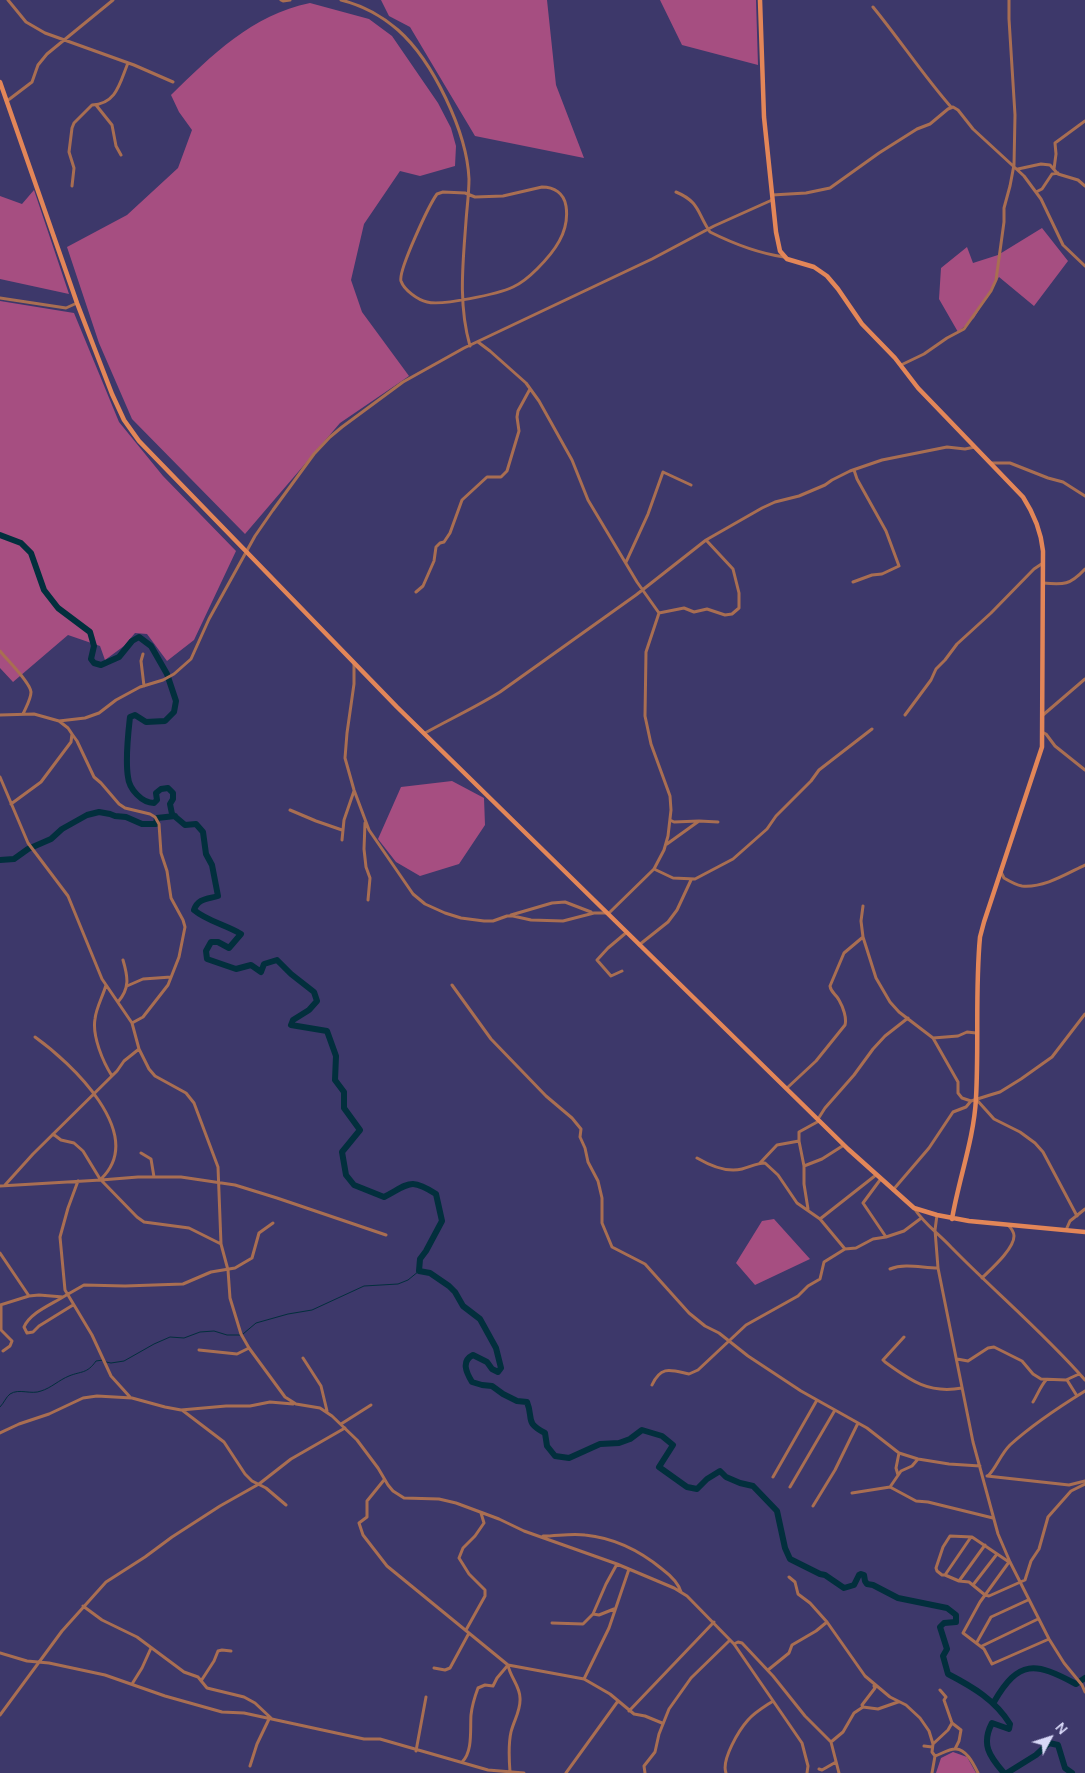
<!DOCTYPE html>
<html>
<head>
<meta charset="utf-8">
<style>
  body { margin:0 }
  #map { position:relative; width:1085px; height:1773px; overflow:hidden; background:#3d386a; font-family:Manrope,sans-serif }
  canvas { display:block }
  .north { position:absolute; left:1025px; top:1713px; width:50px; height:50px; -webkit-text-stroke:4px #3d386a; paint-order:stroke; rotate:50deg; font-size:14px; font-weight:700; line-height:20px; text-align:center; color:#d8d8f7 }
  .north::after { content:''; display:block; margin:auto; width:18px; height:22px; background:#d8d8f7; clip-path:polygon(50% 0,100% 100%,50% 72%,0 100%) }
</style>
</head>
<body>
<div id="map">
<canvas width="1085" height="1773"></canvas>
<div class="north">N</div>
</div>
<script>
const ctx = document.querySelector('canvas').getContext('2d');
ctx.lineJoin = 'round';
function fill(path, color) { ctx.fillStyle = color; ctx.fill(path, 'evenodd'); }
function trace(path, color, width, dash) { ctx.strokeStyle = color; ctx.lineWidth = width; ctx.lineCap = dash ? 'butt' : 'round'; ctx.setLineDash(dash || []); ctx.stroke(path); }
fill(new Path2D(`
  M381 0H547L556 85 584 158 475 136 410 27 389 16Z
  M660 0H756L758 65 682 45Z
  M310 3 369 19 392 36 438 103 451 128 456 146 455 166 420 176 400 171 364 224 351 280 362 312 409 376 340 423 245 534 132 419 99 343 67 247 127 215 178 168 192 130 179 112 171 95C212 55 252 15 310 3Z
  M34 190 69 294 0 279V196L22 204Z
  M1042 228 1068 261 1034 306 999 277 974 318 958 332 939 299 941 268 967 247 973 263 998 255Z
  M0 301 74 313 119 422 163 476 236 551 194 640 167 661 147 634 135 633 124 646 105 660 100 646 68 635 13 682 0 668Z
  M452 781 484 798 485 825 459 864 420 876 396 862 378 839 401 787Z
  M774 1219 810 1259 755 1285 736 1263 762 1221Z
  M953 1752 967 1757 976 1773H936L941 1758Z`), '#a64e81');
trace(new Path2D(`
  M243 1334 256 1323 288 1314 312 1310 364 1286 398 1284 408 1280 419 1271
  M106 1362 111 1363 124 1361 154 1344 170 1337 184 1338 200 1332 214 1331 227 1335H240
  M0 1407C4 1403 6 1397 10 1394 19 1388 31 1395 41 1391 51 1388 59 1380 69 1376 81 1371 87 1374 96 1361L103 1360`), '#022f3d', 1);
trace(new Path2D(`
  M0 535 21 543 31 553 44 590 58 608 90 632 94 646 91 659 94 663 101 665 119 657 132 641 139 637 151 646 167 674 176 701 174 712 165 721 146 722 135 715 130 717C128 735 125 759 128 777 129 789 142 803 154 803L157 800 156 793 161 789 168 788 173 793V799L170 804 172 814 185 825 196 824 203 832 206 854 212 865 218 896C208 899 198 898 194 910 207 921 226 925 241 934L229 948 218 942H211L206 951 207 959 236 969 251 965 261 972 264 964 277 960 291 974 314 992 317 1001 309 1010 293 1020 291 1025 327 1031 336 1056 335 1080 344 1092V1108L360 1130 342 1152 346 1175 354 1185 384 1197C409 1184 410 1177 436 1194L442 1221 426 1251 420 1259 419 1271 430 1273 449 1286 455 1292 463 1306 480 1319 496 1348 501 1368 498 1372 492 1369 487 1362 473 1355C461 1361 466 1372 472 1382L482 1385 492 1386 503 1394 517 1401 527 1402C534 1419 524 1422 545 1433L547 1446 555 1456 569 1458 600 1444 619 1443 630 1439 642 1430 662 1436 673 1445 659 1467 687 1487 697 1489 707 1479 720 1471 726 1477 740 1483 753 1486 777 1511 785 1548 790 1559 820 1574 825 1575 844 1588 854 1585 859 1575 861 1574 864 1575 865 1581 867 1584 873 1585 898 1598 947 1608 956 1615V1622L944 1623 940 1627 947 1649 943 1656 948 1674C973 1687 995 1700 1010 1724L1009 1729 992 1723C981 1744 989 1756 1004 1773
  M0 860 14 859 28 849 51 839 62 829 87 815 99 812 110 814 115 816 126 817 142 824H156L157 818 175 816
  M994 1702C1019 1659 1035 1662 1076 1684L1085 1678
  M1007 1773 1036 1755 1049 1743 1058 1745 1065 1768 1072 1773`), '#022f3d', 6);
trace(new Path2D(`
  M8 0 26 22 45 33 134 65 173 82
  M281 0 283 1 290 0
  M341 0C361 5 382 16 398 30 433 61 467 132 469 179 469 193 467 207 466 221 463 263 458 304 470 346
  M873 7C900 40 923 75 951 107
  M7 101 32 82 38 65 47 54 113 0
  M96 105 112 125 116 146 121 155
  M1018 169 1041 164 1050 165 1058 174 1078 180 1085 186
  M1054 169 1056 154 1055 143 1085 121
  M72 186 74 168 69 152 72 128 74 123 92 105C117 104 120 82 128 63
  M542 187C554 187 564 193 566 206 570 232 554 252 537 269 530 276 522 283 513 287 498 294 442 306 427 302 418 300 404 290 401 281 398 271 429 205 437 194L443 192 465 193 475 197 503 196Z
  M676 192C700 202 697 213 710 232 734 244 757 253 784 257
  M1036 192 1042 189 1052 174 1058 173
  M772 195 806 193 830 188 879 153 917 129 930 124 948 109 953 107 958 110 973 129 1024 176 1041 199 1063 245 1085 266
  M0 298 66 308 77 303
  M901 365 924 354 947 338 964 329 991 291 996 280 1004 222V208L1010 186 1014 165 1015 115 1009 19V0
  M992 463H1010L1048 478 1063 482 1085 496
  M626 562 648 514 663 472 691 485
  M853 582 872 575 882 574 899 566 886 531 857 479 854 470
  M1043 583C1064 585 1070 585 1085 569
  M416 592 423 586 434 561 436 547 440 543 444 542 450 533 462 500 487 477H501L507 471 519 431 517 417 518 411 530 389
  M659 613 684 608 694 612 707 609 725 615 732 614 739 608V593L733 569 706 540
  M0 651C7 660 30 682 31 692 31 699 26 707 23 714
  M143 654 141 661 144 686
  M354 663V684L347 733 345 758 354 790 369 830 413 894 425 904 445 913 461 918 484 921H493L507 916H513L531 920 563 921 594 913H609L654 869 664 850 668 836 671 810 670 796 651 744 645 716 646 652 659 613 637 582 588 500 572 460 539 401 526 383 490 351 478 342
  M0 715 34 714 59 721 85 718 99 713 116 700 140 687 163 680 174 674 191 659 209 619 255 536 273 510 314 454 330 437 342 427 403 382 464 348 652 259 714 226 772 200
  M905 715 931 680 936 669 945 660 957 644 991 613 1034 569 1043 563
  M1043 715 1085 679
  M1042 732 1046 734 1055 746 1085 770
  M425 733C450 719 476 707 500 692L636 595 706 540 762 508 775 502 799 496 825 485 832 480 850 471 882 460 947 447 965 449 975 447
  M72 734 77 741 94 777 101 783 119 804 125 808 150 814 155 817 159 824 161 853 167 871 171 898 183 920 185 927 179 957 168 985 143 1017 132 1023
  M0 777 28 843 68 896 102 979 132 1023 139 1049 149 1069 155 1076 186 1093 194 1103 218 1167 221 1244
  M11 804 41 782 71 742 72 734 68 728 59 721
  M290 810 316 821 342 830
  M670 820 674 822 699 821
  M365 823 364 849 366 867 370 878 368 900
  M342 840 344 820 354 791
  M667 844 699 821 718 822
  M654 869 673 878 695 879 733 859 767 829 776 816 811 781 819 770 872 729
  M1001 872 1004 878C1009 881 1016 885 1022 886 1044 888 1066 874 1085 865
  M511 915 552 903 565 902 591 912
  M863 937 876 978 890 1002 899 1012 933 1038 958 1036 967 1032 976 1033
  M639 945 668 922 677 910 691 880
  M622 971 611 976 597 960 608 948 627 932
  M106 985C103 996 96 1008 95 1019 92 1036 103 1062 112 1076
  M452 985 491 1039 546 1096 572 1118 581 1129 580 1137 585 1148 588 1162 598 1181 602 1198V1223L612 1247 645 1264 689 1313 705 1326 719 1333 748 1356 801 1391 867 1428 899 1453 918 1459 949 1464 980 1466
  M127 986 143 979 171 977
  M118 1002C130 988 128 977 123 960
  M35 1037C70 1062 148 1134 101 1179
  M933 1038 958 1082V1093L962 1098 971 1101 990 1095 1000 1092 1021 1079 1052 1057 1085 1014
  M787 1088 816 1061 845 1025C847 1018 843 1007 839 1000 836 994 831 993 830 986L844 953 863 937 861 921 863 906
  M976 1099 994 1119 1020 1132 1035 1143 1043 1152 1077 1216
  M818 1119 825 1108 854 1075 873 1049 885 1036 908 1018
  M53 1134 61 1140 74 1143 83 1151 100 1179
  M141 1153 151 1159 154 1177
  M760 1163 777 1145 799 1141
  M804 1166 799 1141V1132L819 1121
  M101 1180 138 1177H181L235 1185 277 1198 386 1235
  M880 1180 863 1203 886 1237
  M78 1181 68 1208 60 1237 65 1290 92 1335 111 1376 130 1397
  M5 1185 33 1154 117 1071 124 1061 139 1049
  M0 1186 101 1180 137 1217 144 1222 189 1228 221 1244 228 1270 230 1298 241 1334 249 1348 285 1397 296 1404 320 1408 332 1416 357 1440 378 1468 388 1485 393 1491 404 1498 439 1499 456 1503 499 1519 524 1531 617 1564 674 1588 687 1596 734 1644 802 1743 808 1766 807 1773
  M893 1190 929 1148 953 1112 966 1107 971 1101
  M914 1208C924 1224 938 1233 951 1247 995 1292 1044 1333 1085 1380
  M808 1209 804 1184V1166L822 1159 844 1145
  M937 1215 935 1230 938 1268 973 1442 998 1534 1010 1562 1049 1639 1064 1663 1082 1685 1085 1692
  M820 1219 876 1175
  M1066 1230 1070 1221 1085 1209
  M845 1249 856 1248 873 1239 886 1237 904 1231 920 1219
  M0 1253 29 1296
  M890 1269C905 1263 922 1268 938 1268
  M982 1278C991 1269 1014 1249 1014 1236 1014 1231 1011 1228 1008 1225
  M63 1297C50 1305 30 1313 24 1327L27 1333 33 1332 39 1326 73 1305
  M0 1305 29 1296 39 1295 63 1297 84 1285 125 1286 183 1284 211 1272 235 1268 252 1258 259 1233 273 1223
  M1 1305V1330L12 1341 10 1346 3 1351
  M904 1337 883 1360 885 1362C911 1381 929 1394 962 1388
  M199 1350 237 1354 249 1348
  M303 1358 321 1386 327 1411
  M957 1359 968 1361 988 1348 994 1347 1022 1361 1033 1374 1041 1379 1066 1380 1079 1374
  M1067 1380 1077 1396
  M652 1385C661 1365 671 1370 689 1374L698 1370 746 1325 798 1296 808 1286 820 1279 824 1262 845 1249 820 1219 797 1203 778 1175 765 1163C757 1163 750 1167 742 1169 727 1173 709 1165 697 1158
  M1033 1402C1038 1394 1040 1387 1046 1380
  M182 1410 224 1442 245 1474 252 1481 266 1488 286 1505
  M341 1424 371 1405
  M0 1433 19 1424 49 1414 83 1398 97 1396 132 1398 165 1407 181 1410 226 1406H250L270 1402 293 1404
  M898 1475 896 1468 899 1453
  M987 1476 1069 1485 1085 1481
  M988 1476C997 1467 1000 1455 1010 1445 1032 1425 1059 1407 1085 1391
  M773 1477 817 1400
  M384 1480 367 1501V1517L359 1523 363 1535 387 1566 508 1665 584 1679 609 1628 629 1569
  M790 1487 835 1410
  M890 1487 916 1501 928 1502 993 1518
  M852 1493 890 1487 901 1471 912 1466 918 1459
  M813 1506 835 1470 858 1423
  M543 1536C557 1536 572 1533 585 1535 615 1538 639 1550 662 1569 670 1575 678 1582 681 1592
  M1009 1562 972 1537 950 1536 943 1547 936 1568 937 1571 942 1575H945L959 1581 969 1582 985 1595 989 1596 1025 1580 1031 1561 1039 1549 1048 1517 1071 1491 1085 1484
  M1009 1562 980 1602 963 1633 984 1649 992 1664 1049 1639
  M945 1575 971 1537
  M789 1577 795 1582 798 1594 810 1603 827 1622
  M959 1581 985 1545
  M973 1585 997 1554
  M83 1606 102 1620 137 1637 184 1672 198 1677 207 1688 244 1697 255 1703 272 1719
  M593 1614 606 1584 617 1564
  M552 1623 583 1624 593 1614 599 1615 614 1609
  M466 1630 485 1596V1590L469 1574 459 1558 463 1548 475 1536 484 1523 481 1513
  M977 1642 991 1617 1028 1600
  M734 1644 738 1642 742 1643 773 1676 805 1716 831 1742 839 1773
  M982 1646 1038 1619
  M0 1653 27 1661 49 1663 105 1675 165 1696 222 1712 244 1713 364 1739H380L488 1770 524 1773
  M508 1665C510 1677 520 1686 520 1698 521 1710 514 1720 511 1732 508 1745 509 1759 510 1772
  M434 1668 445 1670 450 1668 469 1633
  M768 1670 789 1653 792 1645 816 1631 827 1622 865 1676 890 1697 906 1705 920 1718 929 1731 933 1744
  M584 1679 610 1694 634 1714 645 1716 662 1723
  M201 1681 214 1661 218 1651 222 1650 231 1651
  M132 1684 142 1668 151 1648
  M874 1686 875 1688 862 1705 863 1707 878 1709 898 1702
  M629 1711 714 1622
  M0 1715 62 1631 106 1582 145 1557 172 1537 220 1506 259 1484 291 1459 345 1428
  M952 1723 961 1730 959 1741 955 1749
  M831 1742 843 1732 854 1713 863 1707
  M924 1746 932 1747
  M416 1751 426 1697
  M935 1756C941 1754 949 1749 955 1749 966 1748 974 1765 978 1773
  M462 1762C473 1752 470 1729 471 1715 472 1706 475 1696 478 1688L485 1685 493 1686 497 1678 508 1665
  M250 1766 257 1744 269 1719
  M819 1769 822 1770 836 1762
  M566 1773 618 1701
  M645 1773 644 1766 655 1752 659 1734 669 1709 691 1678 730 1640
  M726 1773C721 1760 739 1730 748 1720 755 1712 764 1707 773 1701
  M932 1773 935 1756 932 1752 933 1744 948 1730 952 1723 944 1700 946 1697 940 1690`), '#a96e52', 3);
trace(new Path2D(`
  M760 0 764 117 776 232 780 251 787 259 814 267 827 276 838 289 862 324 895 358 918 388 1023 497C1034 514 1041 531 1043 551L1042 747 984 922 980 937C975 990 979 1044 976 1098 974 1139 959 1178 952 1219
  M0 82 77 303 112 394 124 420 139 441 397 707 848 1149 914 1208 937 1215 969 1221 1085 1232`), '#e38658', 4.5);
</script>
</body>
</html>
